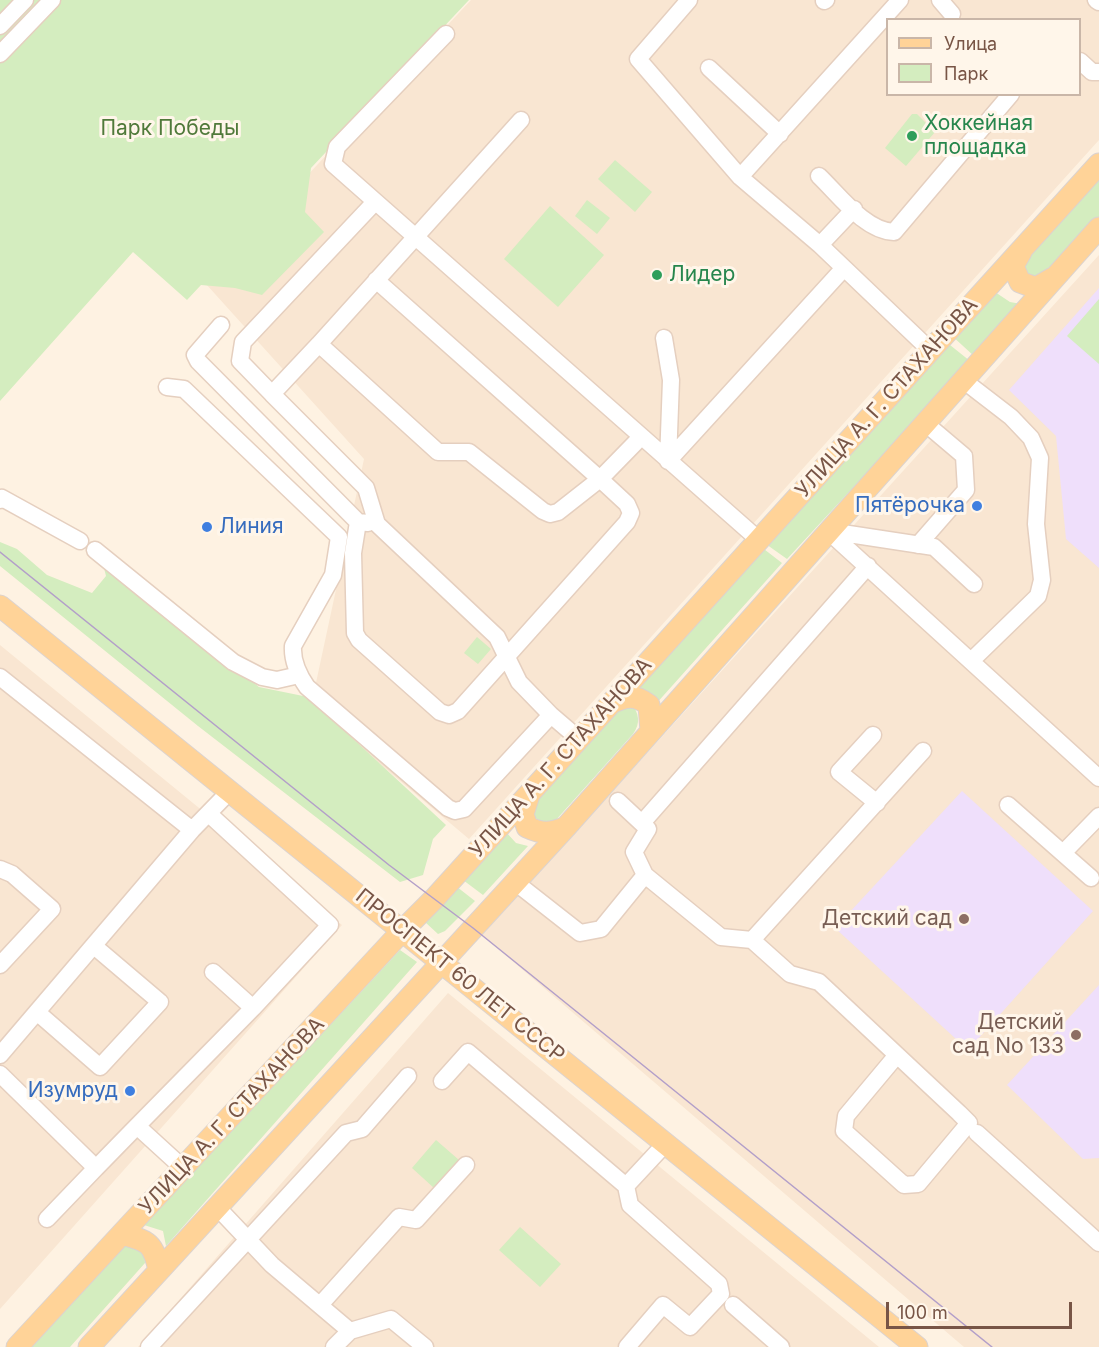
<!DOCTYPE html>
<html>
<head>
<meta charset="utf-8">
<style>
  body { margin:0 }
  #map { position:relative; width:1099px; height:1347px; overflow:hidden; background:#fef2e2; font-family:Inter,sans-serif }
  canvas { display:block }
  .legend { position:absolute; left:886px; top:18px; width:195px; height:78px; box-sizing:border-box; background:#fff6ea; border:2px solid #c9b6a8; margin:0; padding:8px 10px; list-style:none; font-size:18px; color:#785546 }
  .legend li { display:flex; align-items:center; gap:12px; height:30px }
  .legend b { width:30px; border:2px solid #c9b6a8 }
  .scale { position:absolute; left:886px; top:1302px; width:186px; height:27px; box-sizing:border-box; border:3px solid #785546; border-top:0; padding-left:8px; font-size:18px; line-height:21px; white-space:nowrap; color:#785546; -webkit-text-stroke:4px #fff6ea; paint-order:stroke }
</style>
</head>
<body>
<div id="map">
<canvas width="1099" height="1347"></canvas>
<ul class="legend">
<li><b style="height:8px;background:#ffd398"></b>Улица</li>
<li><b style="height:16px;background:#d4edbf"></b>Парк</li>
</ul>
<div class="scale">100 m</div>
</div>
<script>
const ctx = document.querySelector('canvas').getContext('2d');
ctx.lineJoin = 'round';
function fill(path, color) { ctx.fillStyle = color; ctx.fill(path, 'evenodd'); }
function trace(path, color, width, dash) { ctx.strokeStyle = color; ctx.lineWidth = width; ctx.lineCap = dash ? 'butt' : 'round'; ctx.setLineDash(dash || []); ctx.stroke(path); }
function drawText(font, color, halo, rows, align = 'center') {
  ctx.font = font + ' Inter,sans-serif'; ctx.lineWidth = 6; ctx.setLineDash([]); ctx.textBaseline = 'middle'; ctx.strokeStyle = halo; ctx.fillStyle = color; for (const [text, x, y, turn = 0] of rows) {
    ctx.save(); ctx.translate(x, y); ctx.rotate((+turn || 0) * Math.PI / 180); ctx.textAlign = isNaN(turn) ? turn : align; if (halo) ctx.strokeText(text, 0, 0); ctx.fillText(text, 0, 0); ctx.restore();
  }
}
fill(new Path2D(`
  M471 0H1099V140L469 839 311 706 364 459 206 284ZM888 20H1080V94H888Z
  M1099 255V1347H964L482 935Z
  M0 645 342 925 0 1309Z
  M448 993 879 1347H138Z`), '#f9e6d2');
fill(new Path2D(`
  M1099 288V568L1066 539 1056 436 1009 390Z
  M962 791 1093 911 968 1050 835 928Z
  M1099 985V1158L1083 1159 1007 1085Z`), '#efdffb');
fill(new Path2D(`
  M0 0H469L311 168 305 212 324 232 262 295 235 288 201 285 187 300 133 252 0 401Z
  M912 114H917L935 132 906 166 885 148Z
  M615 160 652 192 635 212 598 179Z
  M1099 172V218L1047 275 1031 279 1023 276 1022 258Z
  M587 200 610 218 597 234 575 216Z
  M550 206 604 255 558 307 504 259Z
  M992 290 1010 302 1021 304 974 356 951 335Z
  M1099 299V364L1067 336Z
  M945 341 970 361 787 559 763 542Z
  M0 542 17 549 47 575 92 593 106 576 102 560 259 687 308 697 446 825 433 839 423 875 400 882 198 726 0 566Z
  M760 546 782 563 655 705 651 696 637 687Z
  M477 637 491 649 478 664 464 653Z
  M631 703C639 713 641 723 633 734L555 821H541L533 817 530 807 612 707Z
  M506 832 516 843 528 846 483 895 459 877Z
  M452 883 475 901 445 931 438 934 425 922Z
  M400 950 417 962 166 1246 163 1231 144 1225Z
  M436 1140 459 1160 434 1188 412 1168Z
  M520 1227 561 1264 540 1287 499 1250Z
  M136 1245 144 1251 145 1263 70 1347H32L125 1246Z`), '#d4edbf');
const minor = new Path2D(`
  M689 0 638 59 740 177 820 245 930 350
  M940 0 952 14
  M1096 0 1099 2
  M824 1 826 0
  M0 26 25 0
  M446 34 337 147 333 164 759 540
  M0 54 52 0
  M1080 61 1092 72H1099
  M709 68 780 134
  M819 176C839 195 865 231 894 232L1011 94
  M740 177 900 0
  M820 245 854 209
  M221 325 195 355 198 361 358 522 368 523
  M664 338 671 380 668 461
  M319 344 521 120
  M963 380 1011 417 1031 438 1040 458 1036 524 1042 580 1038 596 971 661
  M167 387 184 389 339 537 333 575 293 646C292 661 298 674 307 687L448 808 455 811 464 809 551 715 579 739
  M272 394 240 361 243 342 374 203
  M668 461 844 268
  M0 500 2 498 80 541
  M358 522 353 553 355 633 359 640 440 712 449 715 458 711 627 522 631 513 627 504 600 479 376 280
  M828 531 1099 778
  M829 531 934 547 974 584
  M918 545 966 490 964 456 925 423
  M95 550 233 662 262 677 277 680 299 675
  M0 677 192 830
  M551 715 519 682 497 637 377 524 366 488 272 394 319 344 438 452H469L543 511 550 514 558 512 600 479 641 437
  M873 735 839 772 877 803
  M618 801 648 829 634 852 645 875
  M1008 805 1091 878
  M209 814 330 925 253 1008 213 972
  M642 823 868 566
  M1063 853 1099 816
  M0 869 12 874 52 909 0 965
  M515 882 580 933 601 929 645 875 721 937 752 940 790 974 819 982 959 1113 969 1123 918 1184 904 1185 844 1131 846 1116 897 1055
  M752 940 923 751
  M38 1013 100 1067 160 1002 94 946
  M0 1055 192 830 230 791
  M0 1074 96 1168 137 1126 183 1168
  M442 1081 468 1052 626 1186
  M137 1126 253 1008
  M977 1133 1099 1243
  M217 1207 272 1265 350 1331 391 1319 425 1347
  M47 1219 96 1168
  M320 1305 399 1217 416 1220 466 1165
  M733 1305 781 1347
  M149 1347 346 1133 362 1129 408 1076
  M334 1347 350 1331
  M627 1347 663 1305 690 1327 721 1294 719 1284 630 1205 626 1186 666 1143`);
const major = new Path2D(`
  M1021 252 1013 266 1020 282 1036 288 1053 278
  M0 606 917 1347
  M611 703C626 696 635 694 649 705L651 731
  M529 795 523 814 527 827C542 834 550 834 566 827
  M122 1234C149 1241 153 1243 159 1270
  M17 1347 403 930 434 899 1099 164
  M89 1347 566 827 1099 228`);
trace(minor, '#e5cfbf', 19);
trace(major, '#dcd3cf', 23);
trace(minor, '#fff', 16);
trace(major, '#ffd398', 21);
trace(new Path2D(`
  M0 552 389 865 473 928 992 1347`), '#b39fc9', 1.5);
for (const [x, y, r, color] of [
  [912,136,6,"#2e9e5b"],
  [657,275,6,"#2e9e5b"],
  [977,506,6,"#3f7fe0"],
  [207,527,6,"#3f7fe0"],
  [964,919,6,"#8d6e63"],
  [1076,1035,6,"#8d6e63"],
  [130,1091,6,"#3f7fe0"]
]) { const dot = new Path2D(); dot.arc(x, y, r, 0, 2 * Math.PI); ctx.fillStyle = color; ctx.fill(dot); trace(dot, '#fff6ea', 2); }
drawText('21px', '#27864d', '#fff6ea', [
  ["Хоккейная",924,124],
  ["площадка",924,148],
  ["Лидер",669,275]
], 'left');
drawText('21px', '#507a3a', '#fff6ea', [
  ["Парк Победы",170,129]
]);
drawText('21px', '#785546', '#fff6ea', [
  ["УЛИЦА А. Г. СТАХАНОВА",887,398,-48],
  ["УЛИЦА А. Г. СТАХАНОВА",561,758,-48],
  ["ПРОСПЕКТ 60 ЛЕТ СССР",460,976,39],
  ["УЛИЦА А. Г. СТАХАНОВА",232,1116,-47]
]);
drawText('21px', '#366cbe', '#fff6ea', [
  ["Пятёрочка",965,506],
  ["Линия",219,527,"left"],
  ["Изумруд",118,1091]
], 'right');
drawText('21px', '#785e54', '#fff6ea', [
  ["Детский сад",952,919],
  ["Детский",1064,1023],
  ["сад No 133",1064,1047]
], 'right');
</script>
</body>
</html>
